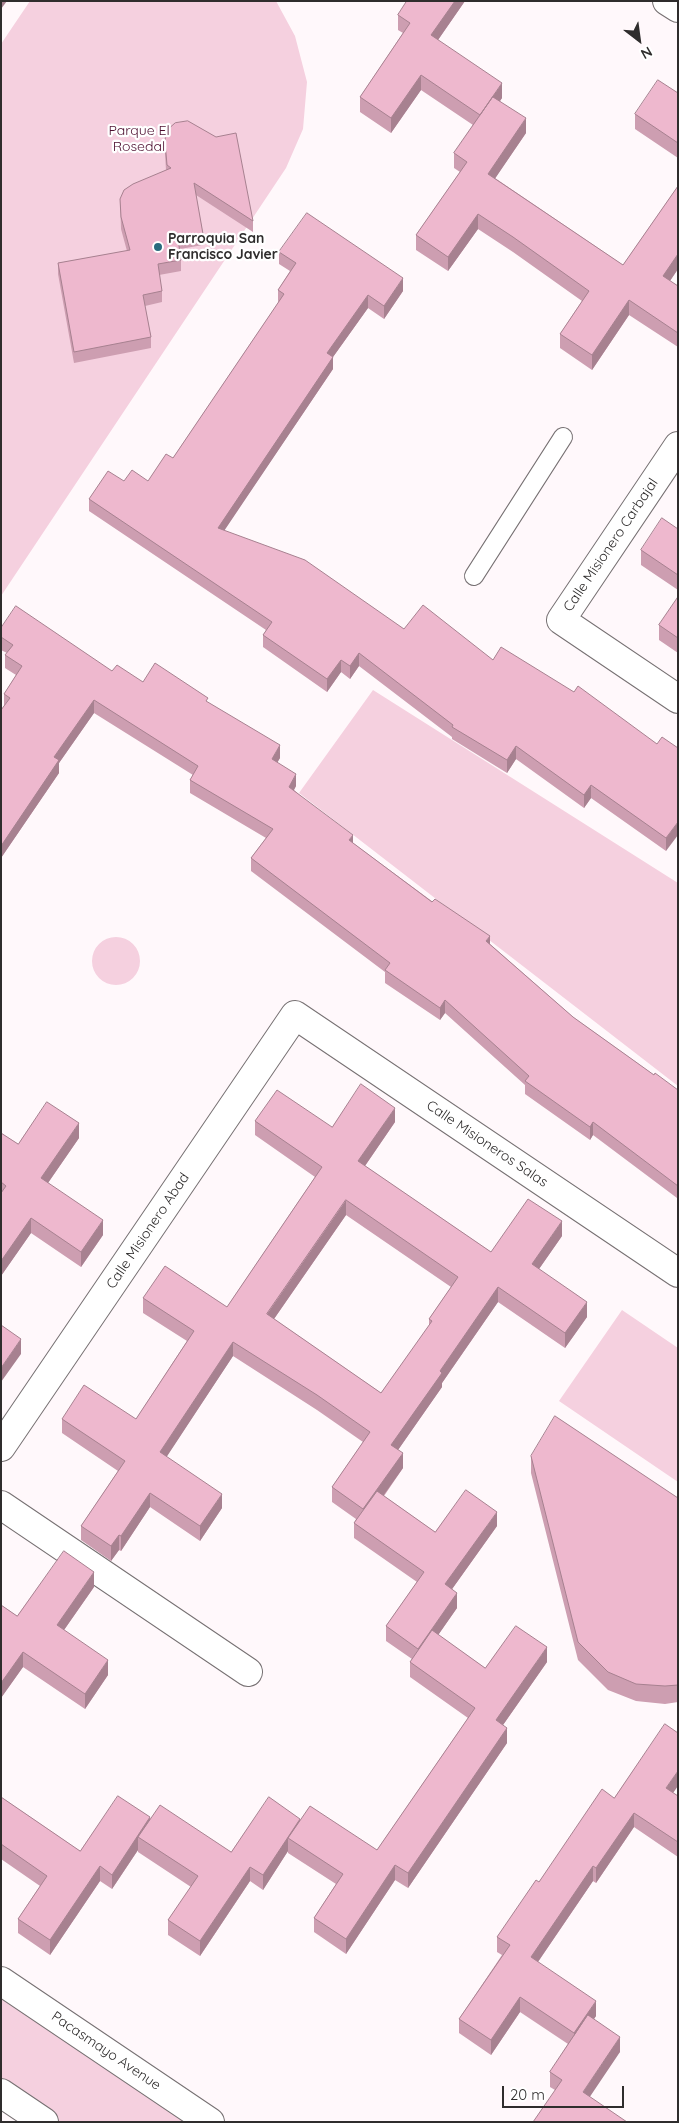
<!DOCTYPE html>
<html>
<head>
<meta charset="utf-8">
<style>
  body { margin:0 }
  #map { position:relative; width:679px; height:2123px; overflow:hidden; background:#fff8fb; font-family:Quicksand,sans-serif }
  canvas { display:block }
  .frame { position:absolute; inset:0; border:2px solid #2f2d2d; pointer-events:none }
  .north { position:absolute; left:614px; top:15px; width:50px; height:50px; -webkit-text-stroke:4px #fff; paint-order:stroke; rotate:150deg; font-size:14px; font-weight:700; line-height:20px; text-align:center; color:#2f2d2d }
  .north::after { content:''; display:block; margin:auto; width:18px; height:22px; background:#2f2d2d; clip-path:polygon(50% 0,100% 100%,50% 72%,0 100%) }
  .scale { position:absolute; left:502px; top:2086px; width:122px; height:22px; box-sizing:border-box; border:2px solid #2f2d2d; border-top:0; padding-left:6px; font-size:15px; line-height:18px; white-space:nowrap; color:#2f2d2d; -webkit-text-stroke:4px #fff; paint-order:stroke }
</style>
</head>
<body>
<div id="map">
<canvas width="679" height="2123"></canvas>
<div class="frame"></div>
<div class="north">N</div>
<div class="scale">20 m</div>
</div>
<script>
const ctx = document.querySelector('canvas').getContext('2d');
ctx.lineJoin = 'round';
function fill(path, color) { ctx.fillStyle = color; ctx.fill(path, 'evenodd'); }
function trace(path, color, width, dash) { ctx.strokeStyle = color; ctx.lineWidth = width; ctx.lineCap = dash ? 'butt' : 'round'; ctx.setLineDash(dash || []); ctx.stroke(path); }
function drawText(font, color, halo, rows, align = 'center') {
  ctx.font = font + ' Quicksand,sans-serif'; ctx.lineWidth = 4.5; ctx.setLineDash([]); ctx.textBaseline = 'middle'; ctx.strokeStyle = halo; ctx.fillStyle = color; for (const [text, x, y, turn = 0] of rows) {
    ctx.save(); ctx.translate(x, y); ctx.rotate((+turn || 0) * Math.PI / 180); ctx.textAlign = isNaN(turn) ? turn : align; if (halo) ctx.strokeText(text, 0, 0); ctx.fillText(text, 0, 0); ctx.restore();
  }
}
fill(new Path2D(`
  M30 1H276L295 36 307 82 303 129 286 168 1 596V44Z
  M373 690 678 883V1086L299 793Z
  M92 961a24 24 0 1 1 48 0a24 24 0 1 1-48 0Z
  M622 1310 678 1348V1482L559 1401Z
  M1 1981 209 2122H44L1 2093Z`), '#f5d0df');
const service = new Path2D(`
  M474 576 563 437`);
const minor = new Path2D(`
  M667 1 678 8
  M678 446 561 620 678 699
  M1 1447 295 1015 678 1273
  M1 1505 248 1672`);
const secondary = new Path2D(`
  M1 1981 210 2122
  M1 2093 44 2122`);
trace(service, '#767072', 20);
trace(minor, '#767072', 30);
trace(secondary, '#767072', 30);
trace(service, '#fff', 18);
trace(minor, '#fff', 28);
trace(secondary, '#fff', 28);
fill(new Path2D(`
  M407 1H465L438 40 502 98 500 101 526 133 495 178 623 265 678 186V269L670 281 678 286V347L629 315 592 370 560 348V334L582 301 513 252 478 229 448 271 416 250V235L460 172 454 168V153L473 125 421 90 391 133 360 112V97L403 33 398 30V15Z
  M678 93V158L635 129V114Z
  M165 142 253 221V232L196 195 203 234V245L180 249 181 260V271L159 275 162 291V302L145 306 151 337V348L74 363 58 274V263L127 251 121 229 120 199 166 170 165 153Z
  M279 252 403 291 384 319 368 308 333 357V369L224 530 404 629 493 660 657 744 678 748 666 851 591 798 584 808 516 759 507 773 452 739V737L359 666 350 679 341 672 327 692 263 647V635L266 630 89 511V499L124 481H148L173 458 278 303V290L290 271 279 264Z
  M678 529V590L641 565V550Z
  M678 597V653L659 640V625Z
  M1 637 112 671 143 682 208 703 280 758 277 762 296 786 294 790 353 843 490 944 573 1017 654 1075 678 1090V1206L677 1205V1198L593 1135 590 1140 525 1094V1085L445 1013 440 1020 385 983V972L251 871V858L266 838 190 793V780L193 775 94 713 59 763V773L1 858V710L4 707V694L16 675 5 668V655L7 653 1 650Z
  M255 1121 332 1127 395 1122 365 1166 491 1252 562 1236 539 1269 587 1317 565 1348 498 1302 442 1383V1387L398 1450 403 1468 384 1496 435 1532 497 1526 452 1589 457 1608 438 1635 485 1668 547 1662 503 1725 507 1743 408 1888 395 1880 346 1954 314 1932V1918L336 1884 288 1853V1851L263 1890 250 1881 200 1956 168 1935V1920L191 1887 138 1852V1850L112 1889 100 1881 50 1955 18 1933V1919L40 1886 1 1859V1797L80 1851 150 1819 231 1852 300 1820 377 1850 468 1718 410 1677V1662L412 1659 386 1641V1626L417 1582 354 1538V1523L356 1519 332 1502V1487L363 1442 317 1410 233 1356 166 1457 222 1508 200 1541 150 1507 121 1551 119 1550 111 1561 81 1540V1526L118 1471 62 1433V1419H136L187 1341 143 1313V1298L227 1307 315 1177 255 1135ZM346 1215 451 1287 429 1319V1326L381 1393 274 1319Z
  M1 1133 18 1144 79 1138 48 1183 103 1235 81 1267 31 1233 1 1276Z
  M531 1456 678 1498V1702L665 1704 636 1701 608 1690 578 1660 531 1473Z
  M94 1587 64 1630 108 1675 85 1709 23 1667 1 1698V1605L17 1616Z
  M673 1793 678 1796V1857L634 1827 596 1883 593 1881 538 1962 596 2016 594 2019 620 2052 555 2090 550 2087V2072L568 2044 520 2012 491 2055 459 2033V2019L502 1955 497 1952V1937L539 1882 614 1798Z`), '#cd9eb1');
fill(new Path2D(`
  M1 1H7L1 9Z
  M455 1H465L431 50V35Z
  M421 75V90L391 133V118Z
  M502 83V98L480 130V115Z
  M526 118V133L488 189V174Z
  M478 214V229L448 271V257Z
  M678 254V269L663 291V276Z
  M403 278V291L384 319V306Z
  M368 295V308L333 357V369L218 540V528L327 353Z
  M629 300V315L592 370V355Z
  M359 653V666L350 679V666Z
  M341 660V672L327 692V679Z
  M94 700V713L59 763V773L1 858V846L54 757Z
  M280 745V758L272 772V759Z
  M516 746V759L507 773V760Z
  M296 774V786L289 799V787Z
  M591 785V798L584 808V795Z
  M678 822V835L666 851V838Z
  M353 835V847L349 840Z
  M490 936V949L486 941Z
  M445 1000V1013L440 1020V1008Z
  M395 1108V1122L358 1176V1161Z
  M593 1122V1135L590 1140V1127Z
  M79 1123V1138L41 1193V1178Z
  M346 1200V1215L267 1329V1314Z
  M31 1218V1233L1 1276V1261Z
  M103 1220V1235L81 1267V1252Z
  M562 1221V1236L532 1279V1264Z
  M498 1287V1302L442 1383V1387L391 1460V1445L440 1371Z
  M587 1302V1317L565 1348V1333Z
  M21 1339V1354L1 1382V1368Z
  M233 1342V1356L160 1467V1452Z
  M403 1453V1468L363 1524V1509Z
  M150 1493V1507L121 1551V1536Z
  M222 1494V1508L200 1541V1526Z
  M497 1512V1526L445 1599V1584Z
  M119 1535V1550L111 1561V1546Z
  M94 1572V1587L57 1640V1625Z
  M457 1593V1608L418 1664V1649Z
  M547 1647V1662L496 1735V1720Z
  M23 1652V1667L1 1698V1683Z
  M108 1660V1675L85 1709V1694Z
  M507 1728V1743L408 1888V1873Z
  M678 1771V1786L666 1803V1788Z
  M634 1813V1827L596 1883V1868Z
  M150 1817V1832L138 1837V1850L112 1889V1875Z
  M300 1819V1833L288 1838V1851L263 1890V1875Z
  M395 1865V1880L346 1954V1939Z
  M100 1866V1881L50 1955V1940Z
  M593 1866V1881L531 1972V1957Z
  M250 1867V1881L200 1956V1941Z
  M520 1997V2012L491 2055V2040Z
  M596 2001V2016L574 2048V2033Z
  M620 2037V2052L583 2107V2092Z`), '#a78190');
const building = new Path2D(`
  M407 1H455L431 35 502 83 480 115 421 75 391 118 360 97 410 23 398 15Z
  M658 80 678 93V143L635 114Z
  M493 97 526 118 488 174 623 265 678 186V254L663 276 678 286V333L629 300 592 355 560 334 589 291 513 237 478 214 448 257 416 235 467 162 454 153Z
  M188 121 216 137 236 133 253 221 194 183 203 234 178 239 181 260 158 264 162 291 143 295 151 337 74 352 58 263 130 250 121 217 120 199 124 190 133 184 171 168 167 165 165 142 166 131 175 123Z
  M307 213 403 278 384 306 368 295 327 353 333 357 218 528 305 560 404 629 423 605 493 660 501 647 574 692 578 686 657 744 662 737 678 748V822L666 838 591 785 584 795 516 746 507 760 452 727 453 725 359 653 350 666 341 660 327 679 263 635 272 622 89 499 108 471 124 481 132 470 148 481 166 454 173 458 284 294 278 290 296 263 279 252Z
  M662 518 678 529V575L641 550Z
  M678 597V638L659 625Z
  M16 606 112 671 117 665 143 682 155 663 208 698 206 701 280 745 272 759 296 774 289 787 353 835 349 840 432 902 435 899 490 936 486 941 573 1017 654 1075 655 1073 678 1090V1186L593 1122 590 1127 525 1081 529 1076 445 1000 440 1008 385 970 390 963 251 858 273 829 190 780 198 766 94 700 54 757 59 760 1 846V710L10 698 4 694 22 666 5 655 13 645 1 637V628Z
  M361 1084 395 1108 358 1161 491 1252 528 1199 562 1221 532 1264 587 1302 565 1333 498 1287 440 1371 442 1373 391 1445 403 1453 363 1509 332 1487 370 1432 317 1395 233 1342 160 1452 222 1494 200 1526 150 1493 121 1536 119 1535 111 1546 81 1526 125 1461 62 1419 84 1385 136 1419 194 1331 143 1298 165 1266 227 1307 322 1167 255 1121 277 1090 332 1127ZM346 1200 458 1277 429 1319 432 1321 381 1393 267 1314Z
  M47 1102 79 1123 41 1178 103 1220 81 1252 31 1218 1 1261V1193L6 1186 1 1182V1133L18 1144Z
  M1 1325 21 1339 1 1368Z
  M555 1416 678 1498V1685L665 1686 636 1684 608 1672 578 1642 531 1456Z
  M466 1490 497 1512 445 1584 457 1593 418 1649 386 1626 424 1572 354 1523 377 1491 435 1532Z
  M64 1551 94 1572 57 1625 108 1660 85 1694 23 1652 1 1683V1605L17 1616Z
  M516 1626 547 1647 496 1720 507 1728 408 1873 395 1865 346 1939 314 1918 343 1874 288 1838 310 1806 377 1850 475 1708 410 1662 432 1630 485 1668Z
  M665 1724 678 1733V1771L666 1788 678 1796V1842L634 1813 596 1868 593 1866 531 1957 596 2001 574 2033 520 1997 491 2040 459 2019 510 1945 497 1937 536 1880 539 1882 602 1789 614 1798Z
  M118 1796 150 1817 112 1875 100 1866 50 1940 18 1919 47 1876 1 1844V1797L80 1851Z
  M269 1797 300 1819 263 1875 250 1867 200 1941 168 1920 198 1876 138 1837 160 1805 231 1852Z
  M588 2015 620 2037 583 2092 627 2122H533L562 2080 550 2072Z`);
fill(building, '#eeb8ce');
trace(building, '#a78190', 1);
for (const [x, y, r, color] of [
  [158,247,5,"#286a7d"]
]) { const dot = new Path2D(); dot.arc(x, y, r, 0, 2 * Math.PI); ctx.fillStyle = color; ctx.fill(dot); trace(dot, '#fff', 2); }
drawText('14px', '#4d0f30', '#fff', [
  ["Parque El",139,131],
  ["Rosedal",139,147]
]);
drawText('bold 14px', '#2f2d2d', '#fff', [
  ["Parroquia San",168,239],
  ["Francisco Javier",168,255]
], 'left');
drawText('14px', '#2f2d2d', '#fff', [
  ["Calle Misionero Carbajal",611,545,-56],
  ["Calle Misioneros Salas",487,1144,34],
  ["Calle Misionero Abad",148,1231,-56],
  ["Pacasmayo Avenue",106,2051,34]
]);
</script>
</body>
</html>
